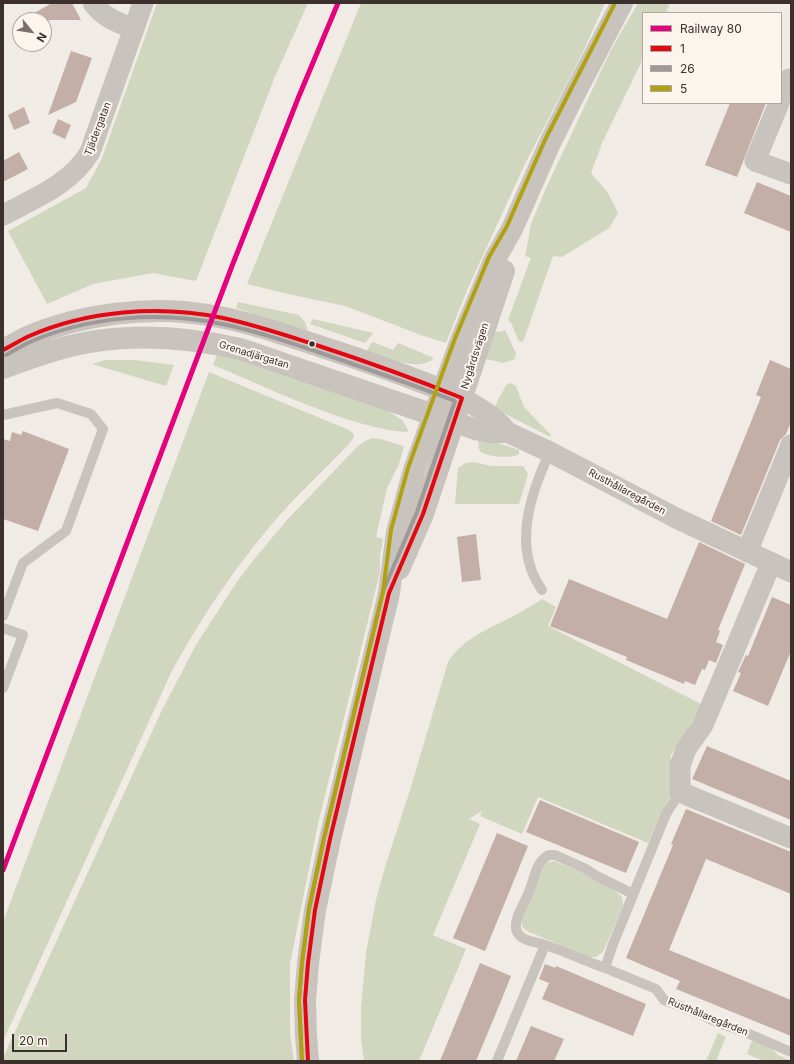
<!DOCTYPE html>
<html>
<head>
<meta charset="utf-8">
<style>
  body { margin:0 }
  #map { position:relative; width:794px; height:1064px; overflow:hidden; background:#f0ebe5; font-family:Inter,sans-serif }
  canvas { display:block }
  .frame { position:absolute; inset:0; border:4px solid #3b302b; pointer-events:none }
  .legend { position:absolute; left:642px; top:12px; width:140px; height:92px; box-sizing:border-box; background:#fbf5ee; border:1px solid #aea6a0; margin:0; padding:5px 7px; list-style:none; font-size:12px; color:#3b302b }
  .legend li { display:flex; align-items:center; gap:8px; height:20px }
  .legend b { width:20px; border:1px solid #aea6a0 }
  .north { position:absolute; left:12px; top:12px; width:40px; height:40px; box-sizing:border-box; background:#fbf5ee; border:1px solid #aea6a0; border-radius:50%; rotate:120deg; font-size:11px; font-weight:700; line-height:16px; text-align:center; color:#3b302b }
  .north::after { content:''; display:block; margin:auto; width:14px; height:18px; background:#7a716c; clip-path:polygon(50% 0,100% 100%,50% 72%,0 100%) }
  .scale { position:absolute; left:12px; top:1034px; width:55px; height:18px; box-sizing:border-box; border:2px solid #3b302b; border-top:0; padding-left:5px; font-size:12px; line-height:14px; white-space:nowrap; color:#3b302b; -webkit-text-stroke:3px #fbf5ee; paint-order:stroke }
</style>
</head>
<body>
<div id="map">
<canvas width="794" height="1064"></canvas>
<div class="frame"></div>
<ul class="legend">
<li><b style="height:5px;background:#e5007d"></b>Railway 80</li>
<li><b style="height:5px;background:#e30613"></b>1</li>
<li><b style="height:5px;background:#9c9998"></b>26</li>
<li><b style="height:5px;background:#b1a111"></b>5</li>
</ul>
<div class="north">N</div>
<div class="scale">20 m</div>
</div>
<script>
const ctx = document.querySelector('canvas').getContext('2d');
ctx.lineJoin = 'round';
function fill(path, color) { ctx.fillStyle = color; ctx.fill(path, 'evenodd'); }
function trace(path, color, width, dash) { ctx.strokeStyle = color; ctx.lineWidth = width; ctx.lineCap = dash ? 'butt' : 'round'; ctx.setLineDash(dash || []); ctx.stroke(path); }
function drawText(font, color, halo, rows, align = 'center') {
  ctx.font = font + ' Inter,sans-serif'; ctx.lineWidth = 4; ctx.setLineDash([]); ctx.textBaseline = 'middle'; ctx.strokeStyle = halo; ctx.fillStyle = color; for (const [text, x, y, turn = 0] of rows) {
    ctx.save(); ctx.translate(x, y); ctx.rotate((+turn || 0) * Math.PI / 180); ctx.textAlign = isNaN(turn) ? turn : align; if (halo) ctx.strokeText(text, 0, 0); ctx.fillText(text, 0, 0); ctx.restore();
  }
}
fill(new Path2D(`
  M157 3H308L274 79 196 281 153 273 93 284 47 304 8 231 86 188 102 158Z
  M361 3H605L583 52 525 164 468 288 446 343 421 335 345 306 288 294 247 284Z
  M638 3H670L666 13H643V59L602 143 591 173 608 193 618 213 609 228 562 257 553 256 523 342 519 341 511 323 508 320 531 258 525 256 528 241 531 224 546 188 611 50Z
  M238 302 299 315 305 322 308 331 236 308Z
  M313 319 373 333 365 343 310 324Z
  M505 330 516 353 515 359 503 363 482 358 495 331 500 332Z
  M373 342 393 350 398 343 434 358C418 373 386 357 367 351L370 345Z
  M217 354 229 357 387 410 403 421 409 432C386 431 365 425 343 418 299 403 256 383 213 365Z
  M106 360H135L174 365 166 386 92 364Z
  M209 372 349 430 353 433 354 437 349 444C325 469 300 492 278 517 238 563 200 619 171 673L3 1041V922Z
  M510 383 516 386 524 407 551 435 550 437 494 408 506 385Z
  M373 438 380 439 404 446 399 464 387 488 376 537 383 539 380 556V572L317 828 290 964V1034L294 1061H3V1058L162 710 196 645 236 583 256 557 286 521 357 447 365 441Z
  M482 438 519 450V454C514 459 484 457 480 451 478 448 479 444 478 441Z
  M474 462 491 466H523L528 474 519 504H455L458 468 466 463Z
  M542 599 556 607 548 626 703 705 671 755V775L673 791 662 812 648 843 538 797 522 834 480 816 482 811 469 819 480 824 433 935 466 949 419 1061H364L361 1038V1007L366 953 376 900 386 864 410 790 448 662C465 634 499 626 526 609 532 606 537 602 542 599Z
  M554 861C569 867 610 883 619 894 623 898 623 901 623 906L603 952 596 957H590L529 932C523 929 521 926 521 919L541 871 547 863Z
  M718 1033 726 1037 716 1061H706Z
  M755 1039 769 1046 778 1055 791 1061H764L747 1054 751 1043Z`), '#d1d6bf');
fill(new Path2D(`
  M52 3H72L81 20H22Z
  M71 51 92 58 76 102 48 115Z
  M730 103H766L737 177 705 165Z
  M24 107 30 123 14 130 8 115Z
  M58 119 71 125 65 139 52 133Z
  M19 152 28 169 3 182V161Z
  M757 182 791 196V232L744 213Z
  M770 360 791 369V422L786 434 780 440 741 535 711 521 761 397 756 395Z
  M23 431 69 449 38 531 3 519V439L10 441 12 432 21 435Z
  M476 534 481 580 462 582 457 537Z
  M699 542 745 564 718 630 720 631 716 642 723 645 716 663 709 660 705 670 702 669 695 685 685 681 684 684 626 660 627 657 550 626 569 579 667 619Z
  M772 597 791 605V651L768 706 733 691 741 673 738 672 746 655 748 656Z
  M707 746 791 781V820L692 779Z
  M540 800 639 842 626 873 526 832Z
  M686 809 791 852V894L706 859 669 950 791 1000V1036L676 989 680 981 626 958 673 845 671 844Z
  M497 833 528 846 485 951 453 938Z
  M480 963 511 976 501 1001 476 1061H440Z
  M545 964 555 968 556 966 646 1004 633 1036 542 999 549 983 539 979Z
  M531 1026 564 1039 554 1061H516Z`), '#c3afa7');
trace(new Path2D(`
  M3 415 57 403 91 414 103 429 66 531 23 563 3 616
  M542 590C512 548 530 494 550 452
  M3 628 23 635 3 688
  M633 894 595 875 584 868 555 855H549C534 863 535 880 528 894 524 905 512 920 517 932 518 933 520 936 521 937 528 942 537 942 545 945 565 951 585 961 605 968L613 944 666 814 680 792
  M605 968 656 989 664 1000 688 1009 721 1024 740 1030 791 1052
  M497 1061 545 945`), '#c9c3be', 10);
trace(new Path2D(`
  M93 3C104 18 117 22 134 29
  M781 97 789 79 791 80
  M779 103 755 161 791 174
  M3 215C35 198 71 184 90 152L143 3
  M462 398C479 408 495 416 507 432
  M454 422 477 430 492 433 507 432 550 452 676 518 791 572
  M747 552 791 445
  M771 563 703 725 686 749 680 766V792L791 838`), '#c9c3be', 21);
trace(new Path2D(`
  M3 350C11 346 19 341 27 337 81 314 151 305 208 315 247 321 285 335 322 347 369 362 416 379 462 398
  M3 368C19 362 36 356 52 351 113 332 179 335 240 349L454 422
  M399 569 423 514 504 271
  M308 1061 306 1036 305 1000 308 963 315 910 330 839 389 593 397 532 414 470 460 343 495 259 512 229 550 143 576 91 622 3`), '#c9c3be', 22);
trace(new Path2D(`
  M3 350C11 346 19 341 27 337 87 310 159 305 223 318 256 325 288 336 319 346 368 362 415 379 462 398L423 514 389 593 330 839 315 910 308 963 305 1000 308 1061`), '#e30613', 4);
trace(new Path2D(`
  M6 355C14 351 21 346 30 342 89 316 160 311 222 324 254 330 285 341 315 351 362 367 409 383 455 401L417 512 383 591 324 838 309 909 302 963 299 1000 302 1061`), '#9c9998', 4);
trace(new Path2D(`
  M302 1061 299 1000 302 962 309 909 324 838 383 592 391 530 408 468 454 341 489 257 507 226 545 140 615 3`), '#b1a111', 4);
trace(new Path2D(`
  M3 870 232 266 299 96 338 3`), '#e5007d', 5);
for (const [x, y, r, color] of [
  [312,344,3.5,"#3b302b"]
]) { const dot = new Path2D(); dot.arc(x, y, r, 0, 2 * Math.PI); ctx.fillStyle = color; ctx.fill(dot); trace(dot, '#fbf5ee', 1.5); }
drawText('10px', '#3b302b', '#fbf5ee', [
  ["Tjädergatan",98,129,-69],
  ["Grenadjärgatan",254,355,17],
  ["Nygårdsvägen",475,356,-72],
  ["Rusthållaregården",627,492,28],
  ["Rusthållaregården",708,1017,22]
]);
</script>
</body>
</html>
